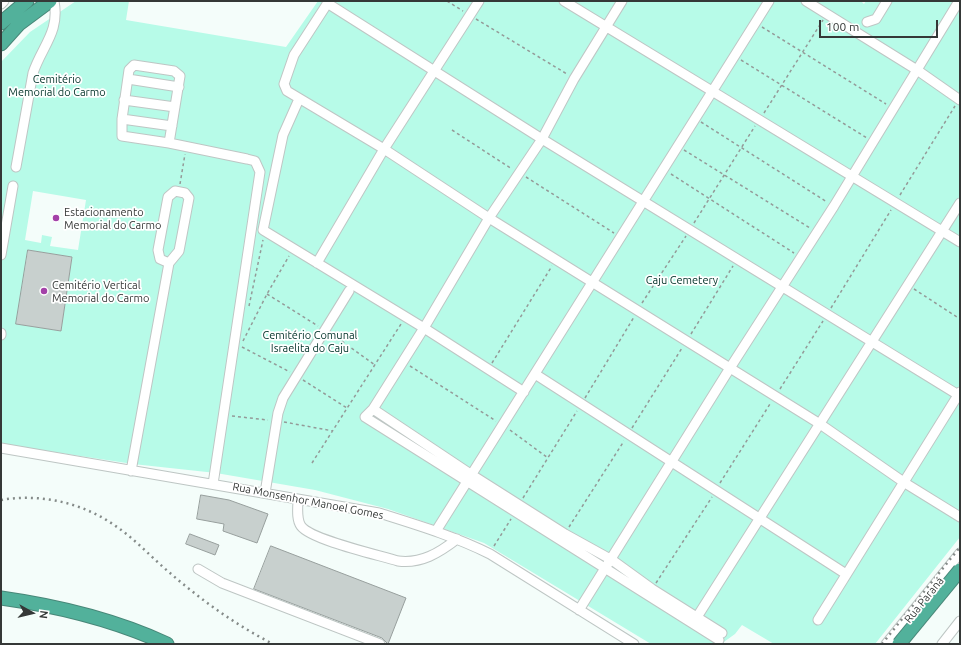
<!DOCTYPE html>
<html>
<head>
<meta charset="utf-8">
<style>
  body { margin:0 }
  #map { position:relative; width:961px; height:645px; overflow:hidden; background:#f4fdfa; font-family:Ubuntu,sans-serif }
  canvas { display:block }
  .frame { position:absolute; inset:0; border:2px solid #353837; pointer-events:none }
  .north { position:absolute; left:12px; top:593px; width:40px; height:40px; -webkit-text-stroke:3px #fff; paint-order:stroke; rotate:98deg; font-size:11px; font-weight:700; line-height:16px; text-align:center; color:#353837 }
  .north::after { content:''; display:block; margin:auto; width:14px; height:18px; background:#353837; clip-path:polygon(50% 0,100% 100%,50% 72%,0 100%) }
  .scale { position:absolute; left:819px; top:20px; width:119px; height:18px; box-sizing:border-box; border:2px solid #353837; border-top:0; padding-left:5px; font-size:12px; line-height:14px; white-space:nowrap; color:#353837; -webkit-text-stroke:3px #fff; paint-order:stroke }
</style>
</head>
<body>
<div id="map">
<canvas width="961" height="645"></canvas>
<div class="frame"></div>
<div class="north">N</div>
<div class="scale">100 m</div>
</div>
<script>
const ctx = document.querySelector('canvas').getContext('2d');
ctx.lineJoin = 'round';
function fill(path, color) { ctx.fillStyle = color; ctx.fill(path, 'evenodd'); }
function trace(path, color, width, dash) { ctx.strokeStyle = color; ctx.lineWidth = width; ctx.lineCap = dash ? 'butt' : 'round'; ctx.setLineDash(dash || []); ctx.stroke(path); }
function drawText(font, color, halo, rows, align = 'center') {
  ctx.font = font + ' Ubuntu,sans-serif'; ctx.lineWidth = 3.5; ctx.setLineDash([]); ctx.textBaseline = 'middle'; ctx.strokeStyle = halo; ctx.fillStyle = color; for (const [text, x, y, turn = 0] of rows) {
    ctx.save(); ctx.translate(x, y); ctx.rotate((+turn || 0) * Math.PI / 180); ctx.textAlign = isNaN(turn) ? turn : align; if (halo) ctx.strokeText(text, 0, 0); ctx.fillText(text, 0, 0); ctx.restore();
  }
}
fill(new Path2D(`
  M76 1H129L126 20 286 47 318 1H861L864 4 866 1H960V537L875 644H774L742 625 735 634 721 644H651L484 543 388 509 315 490 216 473 133 464 1 444V62L30 32ZM33 191 86 200 78 250 50 246 52 237 42 235 41 243 25 240ZM28 250 72 257 61 331 17 324Z`), '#b7fbe8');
const building = new Path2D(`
  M28 250 72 257 61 331 16 324Z
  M201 495 229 500 268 514 257 543 223 531 224 524 197 519Z
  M190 534 219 545 215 555 186 544Z
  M271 546 406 598 388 644 382 638 254 589Z`);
fill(building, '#c8d0ce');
trace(building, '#979f9d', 1);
const minor = new Path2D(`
  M329 1 294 55 284 84 287 91 384 149 489 218 820 424 905 483 960 517
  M564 1 960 242
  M622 1 574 79 542 139 489 218 424 328 373 409 365 417 719 640
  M806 1 917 70 960 100
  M327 3 542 139 960 396
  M1 4 4 1
  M867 22 876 19 887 1
  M128 79 179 87
  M299 99 283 135 263 230 424 328 524 392
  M124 100 175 107
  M122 119 172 126
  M169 143 180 76 174 71 134 65 129 70 122 119V136L169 143 247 159 255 161 260 172 213 484
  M16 167 33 73C42 46 60 32 54 1
  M1 255 13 186
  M317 263 384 149 479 1
  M1 333V335
  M535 374 846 574
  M373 409 472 475 565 534 612 560 652 589 722 633
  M1 448 379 513C417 525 454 536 490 554L634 644
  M131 471 169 263 179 251 189 198 185 193 175 191 168 197 158 250 160 259 169 263
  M265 493 278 413 283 398 349 291
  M298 499C298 507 296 519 301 526 311 540 379 555 398 561 421 564 439 553 457 539
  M436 531 769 1
  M198 569 222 583 380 644
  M579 610 730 368 834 206 959 1
  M697 617 960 203
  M818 620 960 392
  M886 644 960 553
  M942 644 960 621`);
const highway = new Path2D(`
  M1 23 27 1
  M1 44 19 24 50 1
  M1 598C58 606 115 620 167 644`);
trace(minor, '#bec6c4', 11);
trace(highway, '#488778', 15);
trace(new Path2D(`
  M447 1 463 11
  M476 19 567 74
  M762 27 886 104
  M741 60 867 138
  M764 113 823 20
  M701 122 827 202
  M452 130 512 169
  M684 150 810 228
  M671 174 794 253
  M526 177 614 233
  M180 184 185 154
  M900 195 955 106
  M694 223 755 126
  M914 289 960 319
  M267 294 318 326
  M642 303 686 236
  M249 306 263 240
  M831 308 891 210
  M332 334 375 365
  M691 334 733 266
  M243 341 267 294 289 256
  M242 347 290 372
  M492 363 552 266
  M410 366 496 421
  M303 380 347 408
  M780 389 823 321
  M585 398 634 317
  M232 416 268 420
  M284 422 333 431
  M632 428 682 348
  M510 430 548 458
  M312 463 401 324H400
  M720 483 770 404
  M523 498 577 411
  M569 527 624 441
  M494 546 511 519
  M656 583 712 497`), '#949a98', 1.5, [3, 3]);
trace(minor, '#fff', 9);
trace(highway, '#52b19b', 13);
trace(new Path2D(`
  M1 500C41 493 84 503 117 527 136 540 152 558 170 573 201 600 236 625 273 644
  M882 644 960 547`), '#858b89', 2.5, [2, 4]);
const highwayBridge = new Path2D(`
  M899 644 960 570`);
trace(highwayBridge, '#488778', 15, []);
trace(highwayBridge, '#52b19b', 13);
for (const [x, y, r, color] of [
  [56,218,4,"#a341a8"],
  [44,291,4,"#a341a8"]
]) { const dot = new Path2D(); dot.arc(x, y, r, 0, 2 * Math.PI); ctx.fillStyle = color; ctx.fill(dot); trace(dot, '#fff', 1.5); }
drawText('11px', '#003228', '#fff', [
  ["Cemitério",57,79],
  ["Memorial do Carmo",57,92],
  ["Caju Cemetery",682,280],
  ["Cemitério Comunal",310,335],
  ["Israelita do Caju",310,348]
]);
drawText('11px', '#353837', '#fff', [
  ["Estacionamento",64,212],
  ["Memorial do Carmo",64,225],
  ["Cemitério Vertical",52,285],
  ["Memorial do Carmo",52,298]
], 'left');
drawText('11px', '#353837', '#fff', [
  ["Rua Monsenhor Manoel Gomes",308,501,11],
  ["Rua Paraná",924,600,-51]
]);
</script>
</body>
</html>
